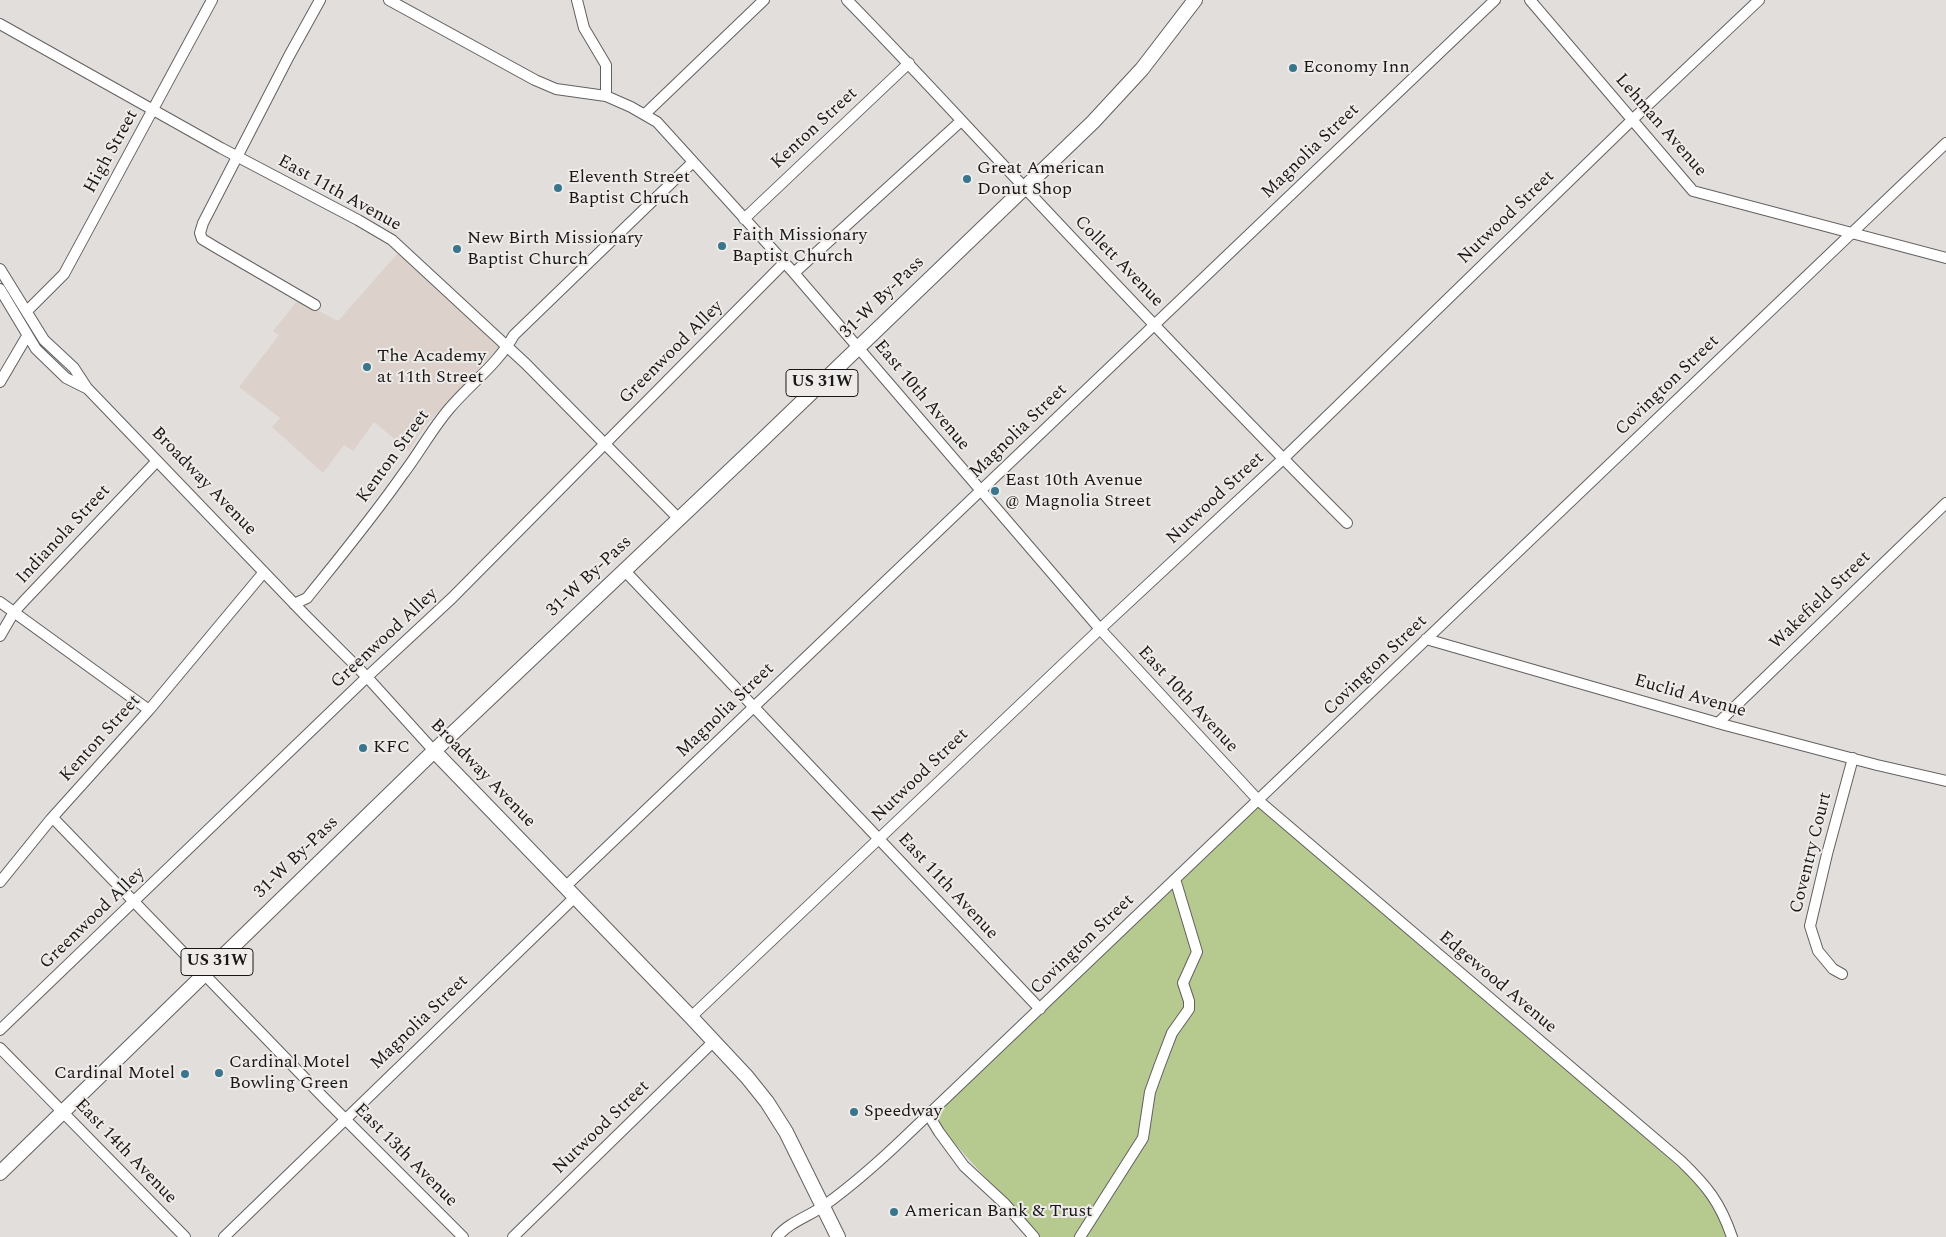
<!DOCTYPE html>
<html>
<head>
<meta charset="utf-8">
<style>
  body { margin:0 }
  canvas { display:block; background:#e2dedc }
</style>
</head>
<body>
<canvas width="1946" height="1237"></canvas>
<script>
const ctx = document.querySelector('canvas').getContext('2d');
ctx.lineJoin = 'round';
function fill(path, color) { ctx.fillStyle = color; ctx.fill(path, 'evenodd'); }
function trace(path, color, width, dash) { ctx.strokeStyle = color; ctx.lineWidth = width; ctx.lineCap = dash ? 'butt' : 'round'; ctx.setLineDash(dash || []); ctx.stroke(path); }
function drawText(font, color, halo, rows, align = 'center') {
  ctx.font = font + ' Spectral,serif'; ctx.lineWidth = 4; ctx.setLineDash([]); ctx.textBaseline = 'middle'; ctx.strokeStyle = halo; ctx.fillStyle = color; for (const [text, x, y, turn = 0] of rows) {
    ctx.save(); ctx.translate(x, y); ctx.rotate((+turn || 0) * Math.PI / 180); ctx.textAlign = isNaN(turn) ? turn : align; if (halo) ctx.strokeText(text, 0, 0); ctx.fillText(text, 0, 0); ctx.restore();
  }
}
fill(new Path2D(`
  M398 253 499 347 424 427 409 451 374 422 353 451 344 445 323 473 272 427 280 418 239 387 279 335 273 331 298 300 338 321Z`), '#dcd1cb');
fill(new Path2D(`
  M1259 801 1715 1199 1728 1237H1039L928 1114Z`), '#b6ca90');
const minor = new Path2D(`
  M389 0 535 80 556 89 606 96 631 107 657 122 794 273 1100 629 1259 801 1681 1161C1707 1186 1720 1202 1732 1237
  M577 0 584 28 606 65V96
  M847 0C907 61 965 125 1024 187 1130 300 1237 413 1347 523
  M1530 0 1693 191 1946 258
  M0 24 221 148 358 220 392 240 526 364 679 519
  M645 114 764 0
  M744 219 909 63
  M0 269 44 340 74 368 87 388 306 616 367 677 434 751
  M794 273 961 121
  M0 289 36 349 66 378 86 388
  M315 305 217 248 202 239 200 233 203 223 289 56 320 0
  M27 311 64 274 212 0
  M0 382 27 336
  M624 570 1040 1009
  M0 602 149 710
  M294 604 307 598C340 557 373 517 403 474 419 453 432 429 449 409 471 383 497 365 514 335L693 162
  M0 636 14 612 24 601 157 461
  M1426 639 1725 725 1877 765 1946 781
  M1718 723 1946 503
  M53 818 324 1098 463 1237
  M0 882 51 819 149 710 264 572
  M565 887 1495 0
  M1842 974 1833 969 1818 951 1810 926 1827 854 1853 758
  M691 1017 1100 629 1283 459 1632 120 1759 0
  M0 1030 367 677 452 598 784 263
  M0 1048 185 1237
  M928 1114 939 1132 964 1166 1005 1204 1034 1237
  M224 1237 575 897
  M513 1237 714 1041
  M777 1237C789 1222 810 1216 825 1205 854 1184 881 1160 907 1135L1946 143
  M1080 1237 1143 1138 1150 1092 1159 1067 1172 1033 1189 1009V1001L1183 983 1197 952 1175 879`);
const major = new Path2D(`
  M434 751 691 1017 747 1077 767 1102 786 1132 838 1237
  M0 1173 434 751 758 444 1093 122 1142 69 1195 0`);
trace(minor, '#63605f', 12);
trace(major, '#63605f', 16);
trace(minor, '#fff', 10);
trace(major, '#fff', 14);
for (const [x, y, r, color] of [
  [1293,68,5,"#39758c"],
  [967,179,5,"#39758c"],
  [558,188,5,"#39758c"],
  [722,246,5,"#39758c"],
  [457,249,5,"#39758c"],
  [367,367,5,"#39758c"],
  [995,491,5,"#39758c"],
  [363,748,5,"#39758c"],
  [219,1073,5,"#39758c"],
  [185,1074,5,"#39758c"],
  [854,1112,5,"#39758c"],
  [894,1212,5,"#39758c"]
]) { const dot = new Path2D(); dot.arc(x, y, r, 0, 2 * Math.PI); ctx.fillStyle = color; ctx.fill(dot); trace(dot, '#efebe9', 2); }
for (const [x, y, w] of [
  [822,383,72],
  [217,962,72]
]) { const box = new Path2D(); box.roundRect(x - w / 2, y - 13.5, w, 27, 4); ctx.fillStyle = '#efebe9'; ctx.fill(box); trace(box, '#191818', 1); }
drawText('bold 16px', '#191818', null, [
  ["US 31W",822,383],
  ["US 31W",217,962]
]);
drawText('18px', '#191818', '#efebe9', [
  ["Economy Inn",1303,68],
  ["Great American",977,169],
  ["Donut Shop",977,190],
  ["Eleventh Street",568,178],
  ["Baptist Chruch",568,199],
  ["Faith Missionary",732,236],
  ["Baptist Church",732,257],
  ["New Birth Missionary",467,239],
  ["Baptist Church",467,260],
  ["The Academy",377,357],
  ["at 11th Street",377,378],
  ["East 10th Avenue",1005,481],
  ["@ Magnolia Street",1005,502],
  ["KFC",373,748],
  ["Cardinal Motel",229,1063],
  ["Bowling Green",229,1084],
  ["Cardinal Motel",175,1074,"right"],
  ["Speedway",864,1112],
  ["American Bank & Trust",904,1212]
], 'left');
drawText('18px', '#191818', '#efebe9', [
  ["Lehman Avenue",1660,126,49],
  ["Kenton Street",815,129,-43],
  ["High Street",112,152,-61],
  ["Magnolia Street",1311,152,-44],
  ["East 11th Avenue",339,194,29],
  ["Nutwood Street",1507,218,-44],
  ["Collett Avenue",1118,262,46],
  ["31-W By-Pass",883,298,-44],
  ["Greenwood Alley",672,353,-45],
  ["Covington Street",1668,386,-44],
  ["East 10th Avenue",921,396,50],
  ["Magnolia Street",1019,432,-44],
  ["Kenton Street",394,457,-54],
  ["Broadway Avenue",203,482,46],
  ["Nutwood Street",1216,499,-43],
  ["Indianola Street",64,535,-47],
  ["31-W By-Pass",590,577,-43],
  ["Wakefield Street",1821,601,-44],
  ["Greenwood Alley",385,639,-43],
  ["Covington Street",1376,666,-44],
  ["Euclid Avenue",1690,697,16],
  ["East 10th Avenue",1187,700,47],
  ["Magnolia Street",726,711,-44],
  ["Kenton Street",101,739,-48],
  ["Broadway Avenue",482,774,46],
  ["Nutwood Street",921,776,-44],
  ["Coventry Court",1812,853,-76],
  ["31-W By-Pass",297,858,-44],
  ["East 11th Avenue",947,887,47],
  ["Greenwood Alley",93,919,-44],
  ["Covington Street",1083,945,-44],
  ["Edgewood Avenue",1497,983,40],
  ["Magnolia Street",420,1023,-44],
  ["Nutwood Street",602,1128,-44],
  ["East 14th Avenue",125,1152,46],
  ["East 13th Avenue",405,1156,45]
]);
</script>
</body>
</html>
